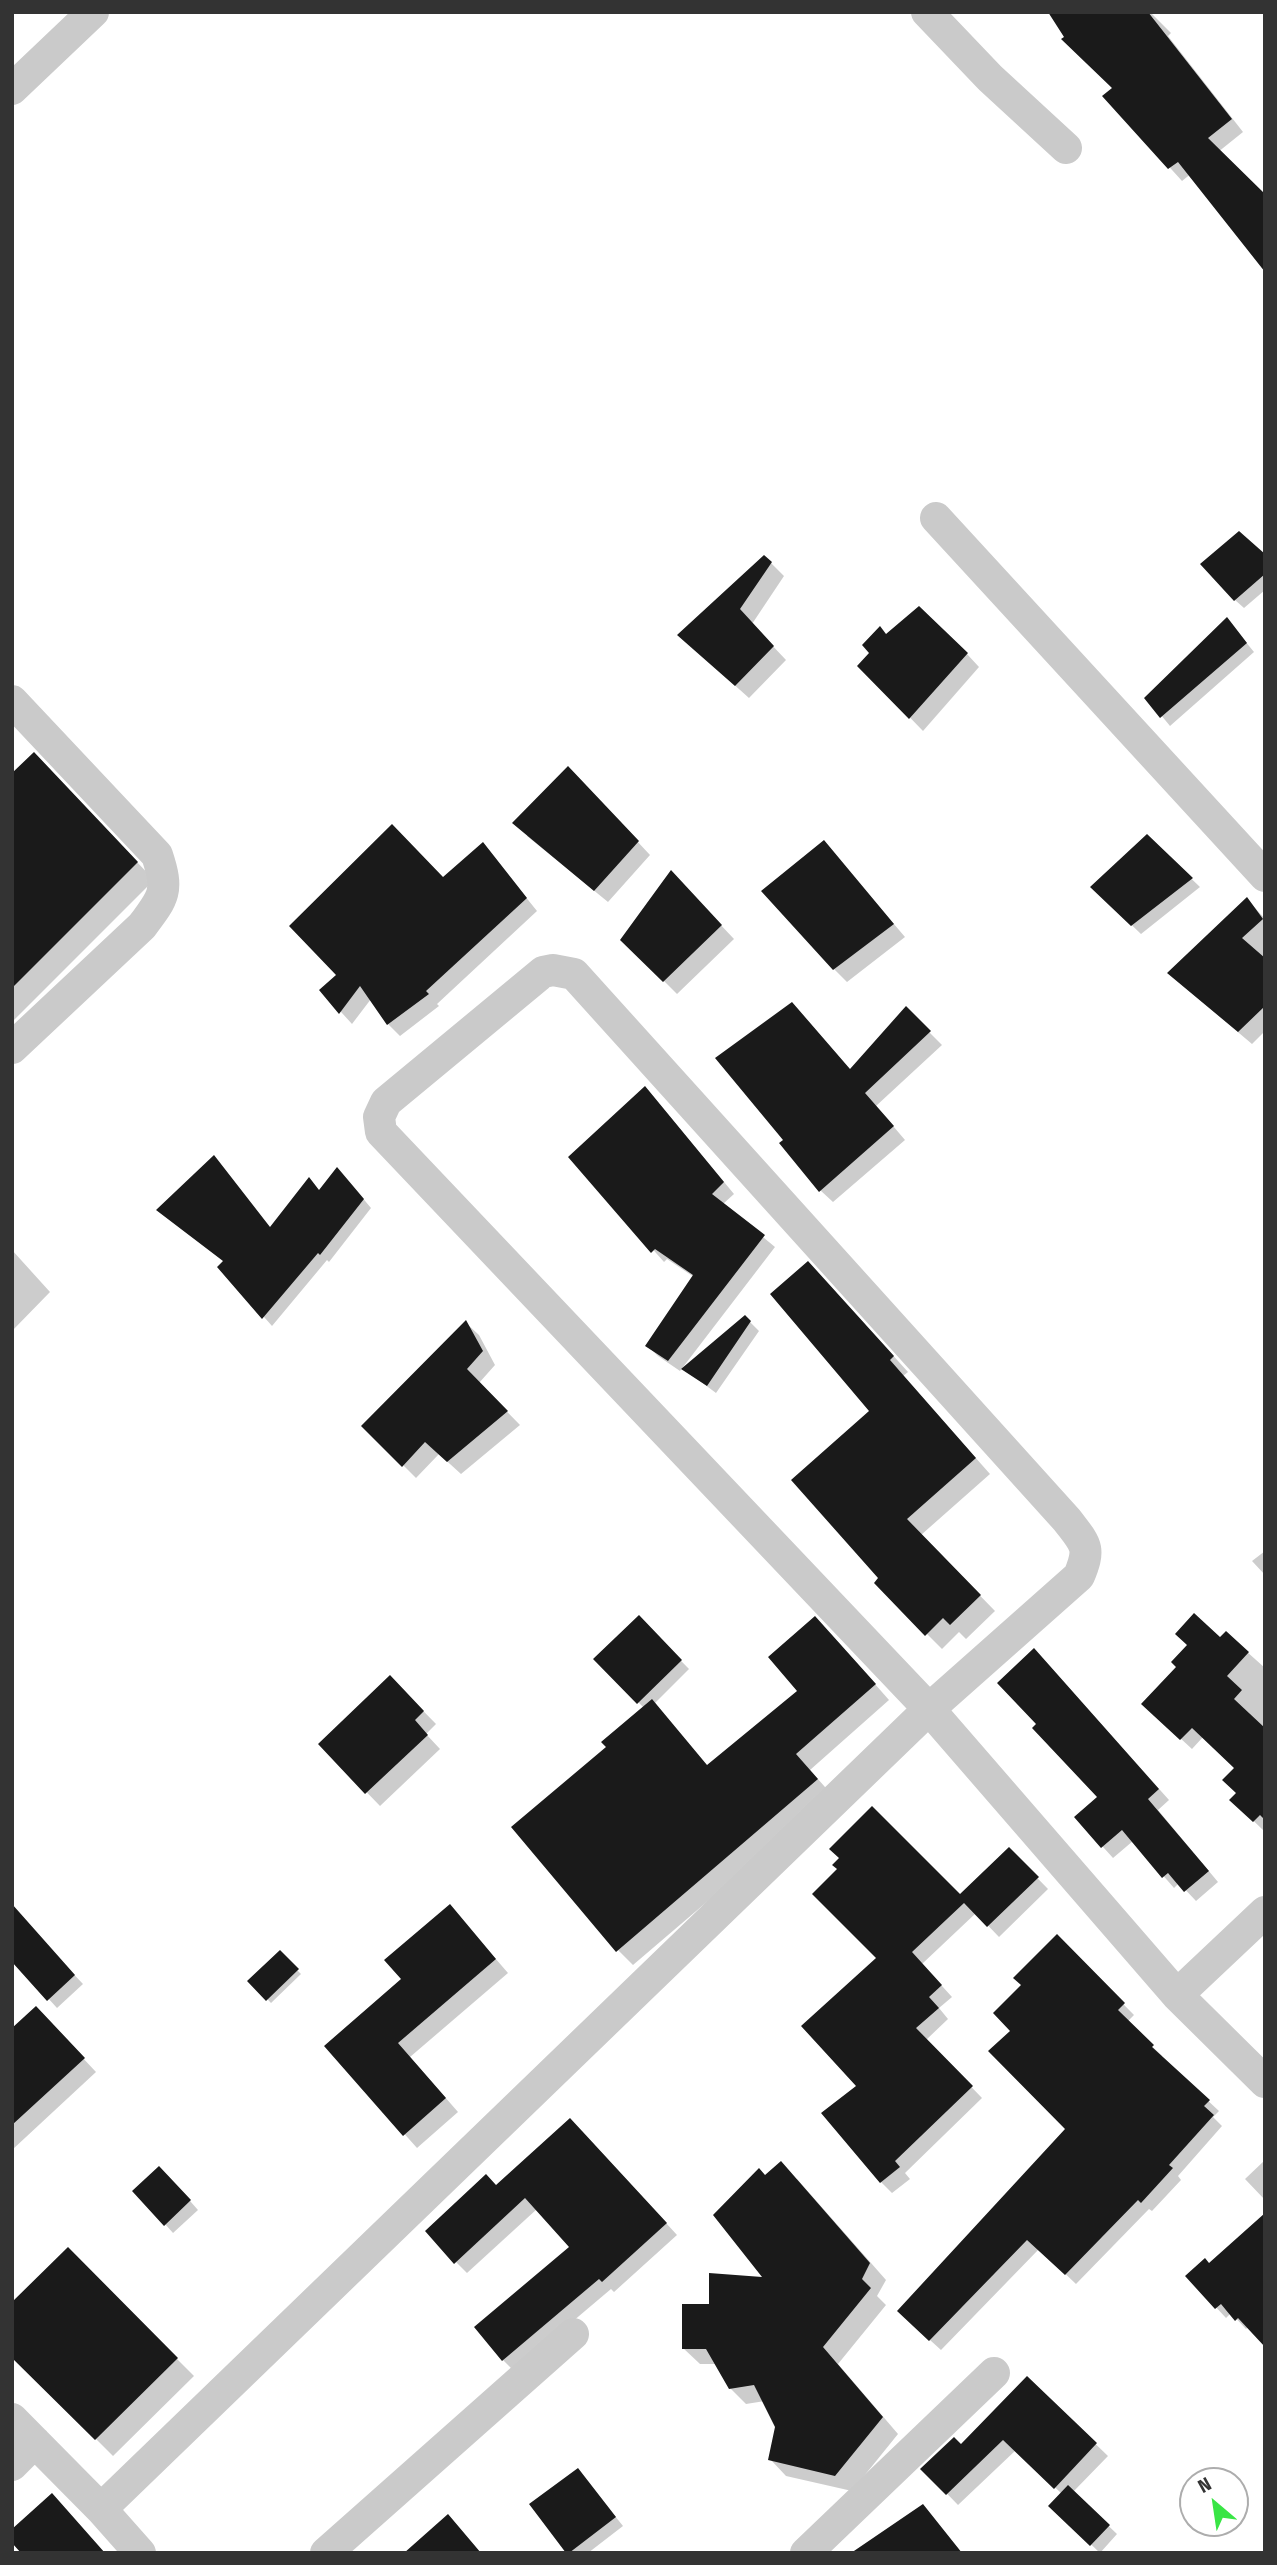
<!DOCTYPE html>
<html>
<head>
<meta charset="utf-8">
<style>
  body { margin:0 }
  #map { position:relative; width:1277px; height:2565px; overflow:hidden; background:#fff; font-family:"Fira Sans Condensed",sans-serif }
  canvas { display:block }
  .frame { position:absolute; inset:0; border:14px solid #333; pointer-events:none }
  .north { position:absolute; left:1179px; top:2467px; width:70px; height:70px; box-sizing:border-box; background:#fff; border:2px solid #adadad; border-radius:50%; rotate:331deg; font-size:19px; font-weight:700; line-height:28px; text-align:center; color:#333 }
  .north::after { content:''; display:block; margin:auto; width:24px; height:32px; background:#39e545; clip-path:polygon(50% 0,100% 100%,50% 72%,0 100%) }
</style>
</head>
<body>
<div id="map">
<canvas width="1277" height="2565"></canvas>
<div class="frame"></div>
<div class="north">N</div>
</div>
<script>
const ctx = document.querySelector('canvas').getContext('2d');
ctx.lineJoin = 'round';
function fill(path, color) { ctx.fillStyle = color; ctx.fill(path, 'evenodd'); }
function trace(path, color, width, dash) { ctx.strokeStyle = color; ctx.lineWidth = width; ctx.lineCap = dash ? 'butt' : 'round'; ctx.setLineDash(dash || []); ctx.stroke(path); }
fill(new Path2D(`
  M1050 12H1150L1171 33 1168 36 1243 132 1182 181 1105 96 1114 88 1066 37Z
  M1265 556V590L1244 608 1235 600Z
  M771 563 784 576 752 624 786 660 749 698 693 648Z
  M1227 619 1254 652 1170 726 1147 698Z
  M887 635 967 654 979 667 923 731 860 666Z
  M51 771 154 880 12 1022V776Z
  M581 781 650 855 608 902 527 836Z
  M1147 836 1200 887 1141 934 1092 887Z
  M824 842 905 937 847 982 834 969Z
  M483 844 537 911 437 1004 439 1006 400 1036 388 1024 371 999 352 1024 321 990Z
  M684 886 734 939 677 994 623 940Z
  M1247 899 1265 919V1031L1252 1044 1182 985Z
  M906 1009 942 1045 876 1106 905 1140 833 1202 820 1190 851 1070Z
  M656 1100 734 1194 723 1204 775 1247 680 1371 658 1356 647 1345 694 1277 667 1259 664 1262 571 1157Z
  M345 1177 371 1208 329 1262 327 1260 272 1326 220 1267 225 1262 158 1211 271 1229 309 1180 320 1192Z
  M12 1250 50 1292 12 1331Z
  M823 1278 908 1372 903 1376 990 1474 921 1535 995 1611 966 1639 959 1632 942 1649 876 1583 881 1578 871 1411Z
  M745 1317 759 1331 716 1393 684 1369Z
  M466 1323 479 1335 495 1365 479 1383 520 1425 461 1474 439 1454 416 1478 364 1426Z
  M1265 1551V1575L1252 1561Z
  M639 1618 689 1669 654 1704 708 1767 799 1691 830 1633 889 1700 810 1770 832 1795 633 1965 618 1950 608 1747 644 1708 596 1659Z
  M1226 1633 1265 1668 1264 1831 1232 1800 1238 1793 1236 1768 1203 1737 1192 1749 1154 1714Z
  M1045 1661 1169 1800 1158 1810 1218 1882 1196 1901 1179 1883 1174 1888 1133 1841 1113 1858 1076 1817 1100 1797 1038 1724Z
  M390 1677 436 1724 426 1734 440 1749 380 1806 320 1744Z
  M1009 1849 1048 1889 999 1937 976 1913 922 1964 952 1997 939 2008 948 2019 926 2040 982 2098 905 2173 910 2179 892 2193 881 2182 858 2086 803 2026 960 1897Z
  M12 1909 83 1984 57 2008 16 1963 12 1966Z
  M462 1920 508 1973 410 2057 458 2112 417 2148 326 2046 403 1979Z
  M1057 1937 1134 2015 1127 2022 1162 2056 1161 2057 1219 2111 1213 2117 1222 2126 1178 2176 1181 2180 1152 2211 1149 2209 1076 2284 1039 2249 941 2350 909 2321 1067 2129 1012 2031 1023 1985Z
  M280 1953 301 1974 271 2003 250 1981Z
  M49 2022 96 2072 12 2150V2031Z
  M582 2131 677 2235 614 2292 611 2289 514 2371 503 2360 572 2247 537 2209 467 2273 456 2262 496 2187Z
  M1265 2160V2200L1245 2179Z
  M168 2176 198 2210 173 2233 165 2224Z
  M765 2177 797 2179 886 2280 877 2296 886 2305 838 2364 898 2434 852 2491 786 2476 770 2459 777 2427 765 2401 746 2404 730 2388 717 2364H700L683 2348 710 2306 766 2279Z
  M68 2250 194 2376 113 2456 12 2355Z
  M1205 2260 1248 2327 1246 2329 1231 2313 1226 2318 1187 2276Z
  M1027 2378 1108 2456 1073 2492 1117 2534 1100 2553 1051 2506 1062 2494 1016 2450 958 2505 923 2469 961 2446Z
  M578 2470 623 2526 588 2553H568Z
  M923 2506 962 2553H867Z`), '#0003');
fill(new Path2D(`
  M1048 12H1148L1232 119 1208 138 1265 194V272L1178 162 1168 169 1102 96 1112 88 1061 39 1064 37Z
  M1239 531 1265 554V574L1234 601 1200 564Z
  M764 555 772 562 740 609 774 646 735 686 677 635Z
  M919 606 968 653 909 719 857 666 869 653 862 645 880 626 886 634Z
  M1227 617 1247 643 1160 718 1144 698Z
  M34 752 138 862 12 988V773Z
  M568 766 639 841 594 891 512 823Z
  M392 824 443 877 483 842 527 898 426 991 429 994 387 1025 360 986 339 1014 319 990 336 975 289 926Z
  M1147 834 1193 878 1131 926 1090 887Z
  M824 840 894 924 833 970 761 891Z
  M671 870 722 925 663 982 620 940Z
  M1247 897 1263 919 1242 938 1265 958V1006L1238 1032 1167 973Z
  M792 1002 850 1069 906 1006 931 1031 865 1093 894 1126 819 1192 779 1143 783 1140 715 1058Z
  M645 1086 724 1182 712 1194 765 1235 668 1361 645 1346 693 1275 655 1249 651 1253 568 1157Z
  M214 1155 270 1227 309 1177 319 1190 337 1167 364 1199 320 1255 318 1253 262 1319 217 1267 223 1261 156 1210Z
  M808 1261 894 1356 890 1360 976 1458 907 1519 981 1595 950 1625 943 1618 925 1636 874 1583 878 1578 791 1480 869 1411 770 1294Z
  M745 1315 751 1321 707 1386 681 1369Z
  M466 1320 483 1351 467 1369 508 1411 447 1462 425 1442 402 1467 361 1426Z
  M1194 1613 1220 1637 1226 1631 1249 1652 1227 1676 1242 1690 1234 1699 1265 1728V1820L1260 1815 1253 1822 1229 1800 1236 1793 1222 1780 1234 1768 1192 1728 1180 1740 1141 1704 1176 1667 1171 1662 1187 1645 1175 1634Z
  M639 1615 682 1660 637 1704 593 1659Z
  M815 1616 876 1684 796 1754 818 1779 616 1952 511 1827 606 1747 601 1742 652 1699 707 1765 797 1691 768 1657Z
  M1034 1648 1159 1789 1148 1799 1209 1871 1184 1892 1168 1873 1162 1878 1122 1830 1101 1848 1074 1817 1097 1797 1032 1728 1036 1724 997 1683Z
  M390 1675 424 1711 415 1720 428 1735 365 1794 318 1744Z
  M872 1806 960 1894 1009 1847 1039 1877 987 1927 964 1903 912 1952 942 1985 929 1997 939 2008 916 2028 973 2086 895 2161 900 2167 880 2183 821 2113 856 2086 801 2026 876 1958 812 1894 837 1869 832 1865 839 1858 829 1849Z
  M12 1904 75 1975 47 2001 12 1962Z
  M450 1904 496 1959 398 2043 446 2098 403 2136 324 2046 401 1979 384 1960Z
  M1057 1934 1125 2003 1118 2010 1154 2045 1152 2047 1210 2100 1204 2106 1214 2115 1169 2165 1173 2168 1141 2203 1138 2200 1065 2275 1027 2240 929 2341 897 2311 1065 2129 988 2051 1010 2031 993 2013 1021 1985 1013 1978Z
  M280 1950 299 1969 266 2001 247 1981Z
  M36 2006 85 2058 12 2125V2028Z
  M570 2118 667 2223 602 2282 599 2279 502 2361 474 2327 569 2247 525 2198 454 2264 425 2231 486 2174 496 2185Z
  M781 2161 870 2263 862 2279 871 2288 823 2347 883 2417 835 2476 768 2460 775 2427 754 2385 729 2389 706 2349H682V2304H709V2273L762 2277 713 2215 759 2168 765 2175Z
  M159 2166 191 2200 164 2226 132 2191Z
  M1265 2213V2347L1238 2318 1235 2321 1221 2304 1215 2309 1185 2276 1205 2258 1209 2263Z
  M68 2247 178 2358 95 2440 12 2358V2302Z
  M1027 2376 1097 2443 1054 2489 1003 2440 946 2495 920 2469 954 2437 961 2444Z
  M578 2468 616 2517 569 2553H566L529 2504Z
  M1068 2485 1110 2525 1090 2546 1048 2506Z
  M52 2493 105 2553H21L12 2543V2529Z
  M923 2504 962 2553H851Z
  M448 2514 481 2553H404Z`), '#1a1a1a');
trace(new Path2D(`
  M927 12 990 78 1066 148
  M12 89 93 12
  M936 518 1265 876
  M12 701 157 855C169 891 164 897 142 926L12 1048
  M1177 1995 1265 1912
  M12 2419 101 2509 140 2553
  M12 2465 35 2442
  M101 2509 929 1709 1079 1576C1091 1547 1086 1545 1067 1520L574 974 553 970 543 972 386 1102 379 1117 381 1132 929 1709 1177 1995 1265 2082
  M326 2553 573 2334
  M806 2553 994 2373`), '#cacaca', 32);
</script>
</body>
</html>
